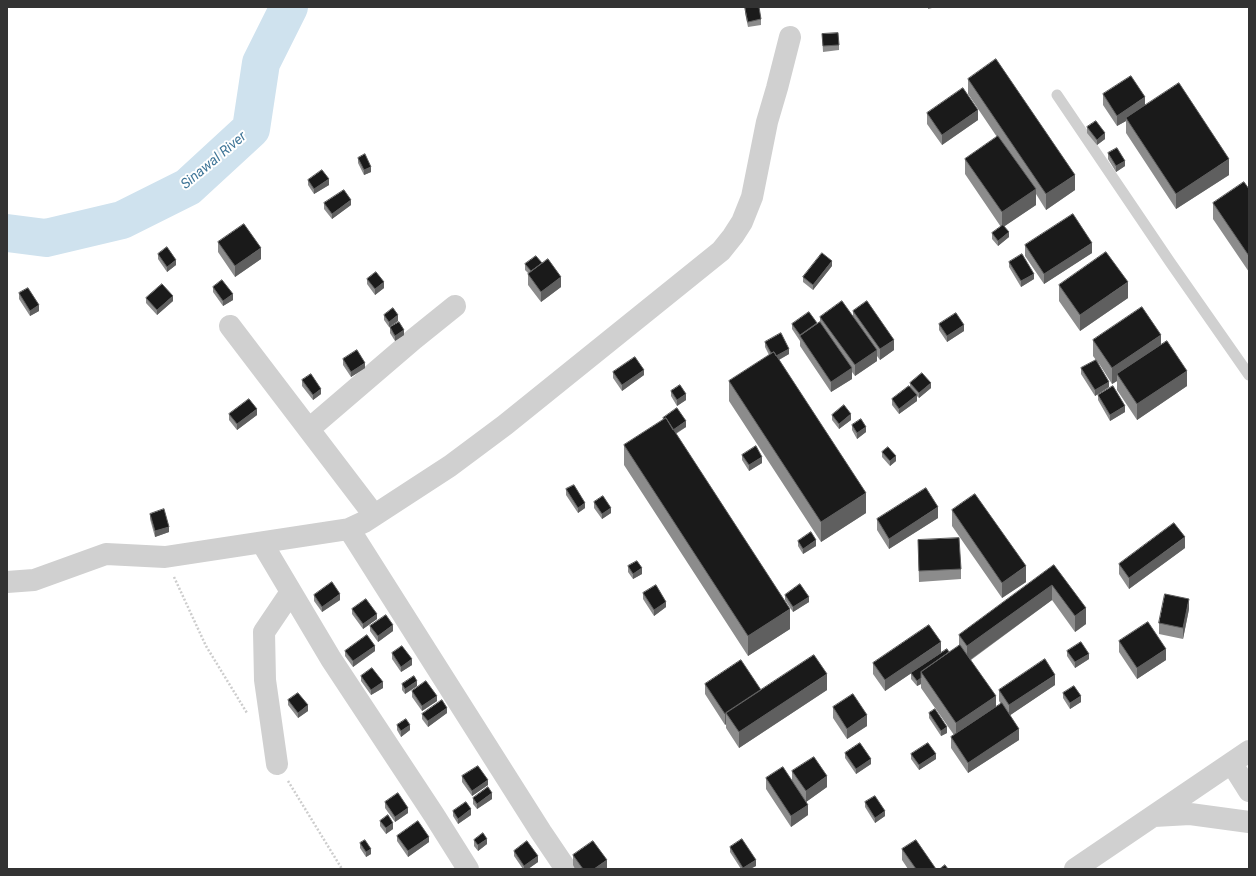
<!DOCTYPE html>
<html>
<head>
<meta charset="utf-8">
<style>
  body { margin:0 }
  #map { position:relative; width:1256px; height:876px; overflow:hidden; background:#fff; font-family:Roboto,sans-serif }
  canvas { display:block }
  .frame { position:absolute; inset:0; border:8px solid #333; pointer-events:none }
</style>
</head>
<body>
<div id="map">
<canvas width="1256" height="876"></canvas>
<div class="frame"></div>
</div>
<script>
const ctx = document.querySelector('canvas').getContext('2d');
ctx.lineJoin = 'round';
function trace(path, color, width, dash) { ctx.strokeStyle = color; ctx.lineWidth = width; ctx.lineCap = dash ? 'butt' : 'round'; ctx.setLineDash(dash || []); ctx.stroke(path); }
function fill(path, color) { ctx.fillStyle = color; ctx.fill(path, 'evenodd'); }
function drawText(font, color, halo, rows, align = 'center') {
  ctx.font = font + ' Roboto,sans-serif'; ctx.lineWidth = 4; ctx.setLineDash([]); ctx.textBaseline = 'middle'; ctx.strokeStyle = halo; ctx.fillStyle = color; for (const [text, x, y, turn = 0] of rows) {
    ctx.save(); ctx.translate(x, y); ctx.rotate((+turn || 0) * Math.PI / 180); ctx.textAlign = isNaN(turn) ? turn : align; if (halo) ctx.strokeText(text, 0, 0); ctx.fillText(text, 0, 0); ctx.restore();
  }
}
trace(new Path2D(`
  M7 233 46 238 122 220 188 187 251 129 261 63 289 7`), '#cfe2ee', 38);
trace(new Path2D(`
  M174 577 206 646 247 713
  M288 781 342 869`), '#cdcdcd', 2.5, [2, 2]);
trace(new Path2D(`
  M1057 95 1170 262 1249 375`), '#d0d0d0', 11);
trace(new Path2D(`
  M230 326 374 515
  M309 429 414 339 455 306
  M349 529 541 832 566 869
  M262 543 331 659 434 815 468 869
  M7 582 34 580 106 554 165 557 349 529 364 522 450 466 505 425 721 251 733 236 742 222 752 197 767 122 777 88 790 37
  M277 764 265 680 264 632 291 592
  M1232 764 1249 791
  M1154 816 1190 814 1249 822
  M1075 869 1249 751`), '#d0d0d0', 22);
fill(new Path2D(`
  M745 7 761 19V25L748 27 745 13Z
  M928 7H936L928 9Z
  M822 34 839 45V50L823 52Z
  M968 79 1075 190 1046 210 1036 194V205L1004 226 1009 237 998 246 992 239V233L1001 227 965 174V159L997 137 968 94Z
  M1103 94 1145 105 1229 175 1176 209 1126 133V121L1117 126 1103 105Z
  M927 113 978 120 942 145 927 124Z
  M1087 127 1105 139 1097 145 1087 133Z
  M1108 153 1125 166 1116 172 1108 159Z
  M358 158 371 172 364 175 358 163Z
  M308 180 329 185 314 194 308 185Z
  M1249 189V272L1213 219V203Z
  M324 203 351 205 332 219 324 209Z
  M218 242 261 259 235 277 218 252Z
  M1025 245 1092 253 1044 284 1025 256Z
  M158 254 176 265 167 272 158 259Z
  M1009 262 1034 279 1021 287 1009 267Z
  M525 264H542L561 287 541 302 528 285V274H529L525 270Z
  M832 266 813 290 803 282V277Z
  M367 279 384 288 375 295 367 284Z
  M1059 285 1128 298 1080 331 1059 301Z
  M213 287 233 300 223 306 213 292Z
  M19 293 39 311 30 316 19 299Z
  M146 298 173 301 157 315 146 303Z
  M853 311 894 350 880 360 877 356V361L855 376 852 372V379L831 392 800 346V341L792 329V324H817L820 322V317L853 316Z
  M384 315 398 321 389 327 384 320Z
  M939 324 964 331 947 342 939 330Z
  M390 327 404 335 395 341 390 333Z
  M1093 340 1161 345 1187 386 1137 420 1117 390V381L1112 384 1098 362 1109 387 1095 396 1081 374V368L1096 360 1093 356Z
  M765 342 789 354 779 360 866 513 821 542 729 401V381L769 355 765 347Z
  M343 359 365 368 351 377 343 365Z
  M613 372 644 375 622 391 613 378Z
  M302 380 321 394 313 400 302 386Z
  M910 383 931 388 919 398 917 396V401L899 414 892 405V399L910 387Z
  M671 391 686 400 677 406 671 396Z
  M1098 395 1125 412 1110 421 1098 400Z
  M229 414 257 415 237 430 229 420Z
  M832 415 851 420 839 429 832 420Z
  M663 418 686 427 676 434 790 629 748 656 624 465V445L663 420Z
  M852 425 866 432 857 439 852 430Z
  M882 452 896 461 890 466 882 457Z
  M742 455 762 463 749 471 742 460Z
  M566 489 585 508 578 513 566 495Z
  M594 502 611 513 602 519 594 508Z
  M952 510 1026 582 1002 598 952 526Z
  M150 514 169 532 155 537 150 519Z
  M938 518 889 549 877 530V519Z
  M918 540 961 569V579L919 582Z
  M798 541 816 546 803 554 798 546Z
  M1185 548 1129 589 1119 574V564Z
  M1054 565 1086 624 1075 632 1052 600 971 660 996 707 1001 704 999 701V690L1055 685 1010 715 1019 740 968 773 951 748V737L954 735 921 688V684L917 686 911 679V673L949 652 959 646V635Z
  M628 566 642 574 633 579 628 572Z
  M643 593 666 607 654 616 643 599Z
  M314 595 340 600 322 612 314 601Z
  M785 595 809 602 793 612 785 600Z
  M352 609 377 619 363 629 352 614Z
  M1189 609 1183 639 1159 634V623Z
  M370 626 393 631 378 642 370 631Z
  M1119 641 1166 660 1137 679 1119 652Z
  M345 651H375L353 667 345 656Z
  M1067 651 1089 659 1075 668 1067 656Z
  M392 653 412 665 401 672 392 659Z
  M941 653 885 691 873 674V663Z
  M361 676 383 688 371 695 361 681Z
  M402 684 417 686 405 694 402 690Z
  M705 684 761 690H827L739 748 726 728V724L725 725 705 694Z
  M412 691 437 701 422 711 412 697Z
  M1063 693 1081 702 1070 709 1063 698Z
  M288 700 308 711 298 718 288 705Z
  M833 707 867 726 847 739 833 718Z
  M447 713 428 727 422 719V714Z
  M929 713 947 733 941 736 929 718Z
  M397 725 410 730 401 737 397 730Z
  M845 753 871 764 856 774 845 758Z
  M911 754 936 759 919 770 911 759Z
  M792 771 827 787 806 802 808 815 791 827 766 789V778L792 781Z
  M462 776 488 785 472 796 462 782Z
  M473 798 492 799 477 809 473 804Z
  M385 802 408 813 395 822 385 808Z
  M865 802 885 816 875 823 865 807Z
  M453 811 471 815 458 824 453 816Z
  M380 821 393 829 386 834 380 826Z
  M397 836 429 842 408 857 397 841Z
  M474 840 487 844 478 851 474 846Z
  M360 843 371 854 366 857 360 848Z
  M730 847 756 866 750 869H741L730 852Z
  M902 849 936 869H908L902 860Z
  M514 851 538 862 528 869H523L514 856Z
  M573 855 607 869H575L573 865Z`), '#8c8c8c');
fill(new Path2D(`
  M1145 97V108L1126 118V121L1117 126V116Z
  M978 110V120L942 145V135Z
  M1105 133V139L1097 145V140Z
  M1229 159V175L1176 209V194Z
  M1125 161V166L1116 172V166Z
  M371 167V172L364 175V170Z
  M1075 175V190L1046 210V194Z
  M329 179V185L314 194V189Z
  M1036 189V205L1002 228V212Z
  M351 200V205L332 219V214Z
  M1009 232V237L998 246V241Z
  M1092 243V253L1044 284V274Z
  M261 248V259L235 277V266Z
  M176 260V265L167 272V267Z
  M832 261V266L813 290V285Z
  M1034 274V279L1021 287V281Z
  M561 277V287L541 302V292Z
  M384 282V288L375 295V289Z
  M1128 282V298L1080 331V315Z
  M233 294V300L223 306V301Z
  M173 296V301L157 315V310Z
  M39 305V311L30 316V311Z
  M398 315V321L389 327V322Z
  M964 325V331L947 342V336Z
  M404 330V335L395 341V336Z
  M1161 335V351L1117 374V381L1112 384V368Z
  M894 340V350L880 360V349Z
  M789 349V354L773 363V357Z
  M877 350V361L855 376V365Z
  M365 363V368L351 377V372Z
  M852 368V379L831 392V382Z
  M644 370V375L622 391V385Z
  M1187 371V386L1137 420V404Z
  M1109 382V387L1095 396V390Z
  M931 383V388L919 398V393Z
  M321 389V394L313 400V395Z
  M686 394V400L677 406V400Z
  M917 395V401L899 414V409Z
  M1125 406V412L1110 421V415Z
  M257 409V415L237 430V424Z
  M851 414V420L839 429V424Z
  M686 421V427L671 436V431Z
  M866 427V432L857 439V433Z
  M896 456V461L890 466V461Z
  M762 457V463L749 471V465Z
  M866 493V513L821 542V522Z
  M585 503V508L578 513V508Z
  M938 507V518L889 549V539Z
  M611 508V513L602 519V514Z
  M169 527V532L155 537V531Z
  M1185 537V548L1129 589V578Z
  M816 540V546L803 554V549Z
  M1026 566V582L1002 598V583Z
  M642 568V574L633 579V574Z
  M1052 585V600L967 662V646Z
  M340 594V600L322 612V607Z
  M809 597V602L793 612V607Z
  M1189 599V609L1183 639V628Z
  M666 602V607L654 616V610Z
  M1086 608V624L1075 632V616Z
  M790 609V629L748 656V636Z
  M377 614V619L363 629V624Z
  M393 625V631L378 642V636Z
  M941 642V653L885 691V680Z
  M375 646V651L353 667V661Z
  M1166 649V660L1137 679V668Z
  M1089 654V659L1075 668V662Z
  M412 659V665L401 672V667Z
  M827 674V690L739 748V732Z
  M1055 675V685L1009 716V705Z
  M921 678V684L917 686V681Z
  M417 681V686L405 694V689Z
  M383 682V688L371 695V690Z
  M437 696V701L422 711V706Z
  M996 696V711L956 739V723Z
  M1081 696V702L1070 709V703Z
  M308 705V711L298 718V713Z
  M447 708V713L428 727V721Z
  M725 714H726V724L725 725Z
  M867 715V726L847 739V729Z
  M410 725V730L401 737V731Z
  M947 727V733L941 736V731Z
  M1019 729V740L968 773V763Z
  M936 754V759L919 770V765Z
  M871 759V764L856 774V769Z
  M827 776V787L806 802V791Z
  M488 780V785L472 796V791Z
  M492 793V799L477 809V804Z
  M808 805V815L791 827V816Z
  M408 808V813L395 822V817Z
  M471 809V815L458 824V819Z
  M885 811V816L875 823V818Z
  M393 823V829L386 834V828Z
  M429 837V842L408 857V851Z
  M487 839V844L478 851V845Z
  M371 849V854L366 857V852Z
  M538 856V862L528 869H524V866Z
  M607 860V869H594Z
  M756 860V866L750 869H743V868Z`), '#5f5f5f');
const building = new Path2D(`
  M745 7H759L761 19 748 22Z
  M838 33 839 45 823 46 822 34Z
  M996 59 1075 175 1046 194 968 79Z
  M1131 76 1145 97 1117 116 1103 94Z
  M1179 83 1229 159 1176 194 1126 118Z
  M963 88 978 110 942 135 927 113Z
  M1096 121 1105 133 1097 140 1087 127Z
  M998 136 1036 189 1002 212 965 159Z
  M1117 148 1125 161 1116 166 1108 153Z
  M365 154 371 167 364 170 358 158Z
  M322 170 329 179 314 189 308 180Z
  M1244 182 1249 189V256L1213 203Z
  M344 190 351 200 332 214 324 203Z
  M1073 214 1092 243 1044 274 1025 245Z
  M244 224 261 248 235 266 218 242Z
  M1003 225 1009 232 998 241 992 233Z
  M167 247 176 260 167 267 158 254Z
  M1106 252 1128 282 1080 315 1059 285Z
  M822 253 832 261 813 285 803 277Z
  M1022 254 1034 274 1021 281 1009 262Z
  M536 256 542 263 531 271 525 264Z
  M548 259 561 277 541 292 528 274Z
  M376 272 384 282 375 289 367 279Z
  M222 280 233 294 223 301 213 287Z
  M162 284 173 296 157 310 146 298Z
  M28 288 39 305 30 311 19 293Z
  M842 301 877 350 855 365 820 317Z
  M867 301 894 340 880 349 853 311Z
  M1142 307 1161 335 1112 368 1093 340Z
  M393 308 398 315 389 322 384 315Z
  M809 312 817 323 800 335 792 324Z
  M956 313 964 325 947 336 939 324Z
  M399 322 404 330 395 336 390 327Z
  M820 322 852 368 831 382 800 336Z
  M781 333 789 349 776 356 774 352 771 353 765 342Z
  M1167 341 1187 371 1137 404 1117 374Z
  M357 350 365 363 351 372 343 359Z
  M774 352 866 493 821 522 729 381Z
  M635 357 644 370 622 385 613 372Z
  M1096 360 1109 382 1095 390 1081 368Z
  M922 373 931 383 919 393 910 383Z
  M311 374 321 389 313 395 302 380Z
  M680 385 686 394 677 400 671 391Z
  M909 386 917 395 899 409 892 399Z
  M1113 386 1125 406 1110 415 1098 395Z
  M249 399 257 409 237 424 229 414Z
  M844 405 851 414 839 424 832 415Z
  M677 408 686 421 673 430 666 418 664 419 663 418Z
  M666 418 790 609 748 636 624 445Z
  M861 419 866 427 857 433 852 425Z
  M756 446 762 457 749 465 742 455Z
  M888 447 896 456 890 461 882 452Z
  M574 485 585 503 578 508 566 489Z
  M926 488 938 507 889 539 877 519Z
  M975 494 1026 566 1002 583 952 510Z
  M603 496 611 508 602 514 594 502Z
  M164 509 169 527 155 531 150 514Z
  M1174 523 1185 537 1129 578 1119 564Z
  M811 532 816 540 803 549 798 541Z
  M959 538 961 569 919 571 918 540Z
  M637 561 642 568 633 574 628 566Z
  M1054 565 1086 608 1075 616 1052 585 967 646 959 635Z
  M332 582 340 594 322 607 314 595Z
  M800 584 809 597 793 607 785 595Z
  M656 585 666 602 654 610 643 593Z
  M1165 594 1189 599 1183 628 1159 623Z
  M366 599 377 614 363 624 352 609Z
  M386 615 393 625 378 636 370 626Z
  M1148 622 1166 649 1137 668 1119 641Z
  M929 625 941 642 885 680 873 663Z
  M367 635 375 646 353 661 345 651Z
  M1081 642 1089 654 1075 662 1067 651Z
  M960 645 996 696 956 723 921 672Z
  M402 646 412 659 401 667 392 653Z
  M947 649 949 652 921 672V678L917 681 911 673Z
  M814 655 827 674 739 732 726 713Z
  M1045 659 1055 675 1009 705 999 690Z
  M741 660 761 690 726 713H727L725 714 705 684Z
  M372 668 383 682 371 690 361 676Z
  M414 676 417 681 405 689 402 684Z
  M426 681 437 696 422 706 412 691Z
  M1074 686 1081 696 1070 703 1063 693Z
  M298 693 308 705 298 713 288 700Z
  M853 694 867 715 847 729 833 707Z
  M442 700 447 708 428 721 422 714Z
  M1002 703 1019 729 968 763 951 737Z
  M935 709 947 727 941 731 929 713Z
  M406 719 410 725 401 731 397 725Z
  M860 743 871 759 856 769 845 753Z
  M928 743 936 754 919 765 911 754Z
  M814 757 827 776 806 791 792 771Z
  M478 766 488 780 472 791 462 776Z
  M783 767 808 805 791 816 766 778Z
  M488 787 492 793 477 804 473 798Z
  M398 793 408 808 395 817 385 802Z
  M875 796 885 811 875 818 865 802Z
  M466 802 471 809 458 819 453 811Z
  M388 815 393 823 386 828 380 821Z
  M418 821 429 837 408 851 397 836Z
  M483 833 487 839 478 845 474 840Z
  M742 839 756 860 743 868 730 847Z
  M365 840 371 849 366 852 360 843Z
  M916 840 936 869H916L902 849Z
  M527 841 538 856 524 866 514 851Z
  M593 841 607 860 594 869H583L573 855Z
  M945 865 948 869H940Z`);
fill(building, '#1a1a1a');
trace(building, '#5f5f5f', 1);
drawText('italic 14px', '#3f7597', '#fff', [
  ["Sinawal River",214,161,-40]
]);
</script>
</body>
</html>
